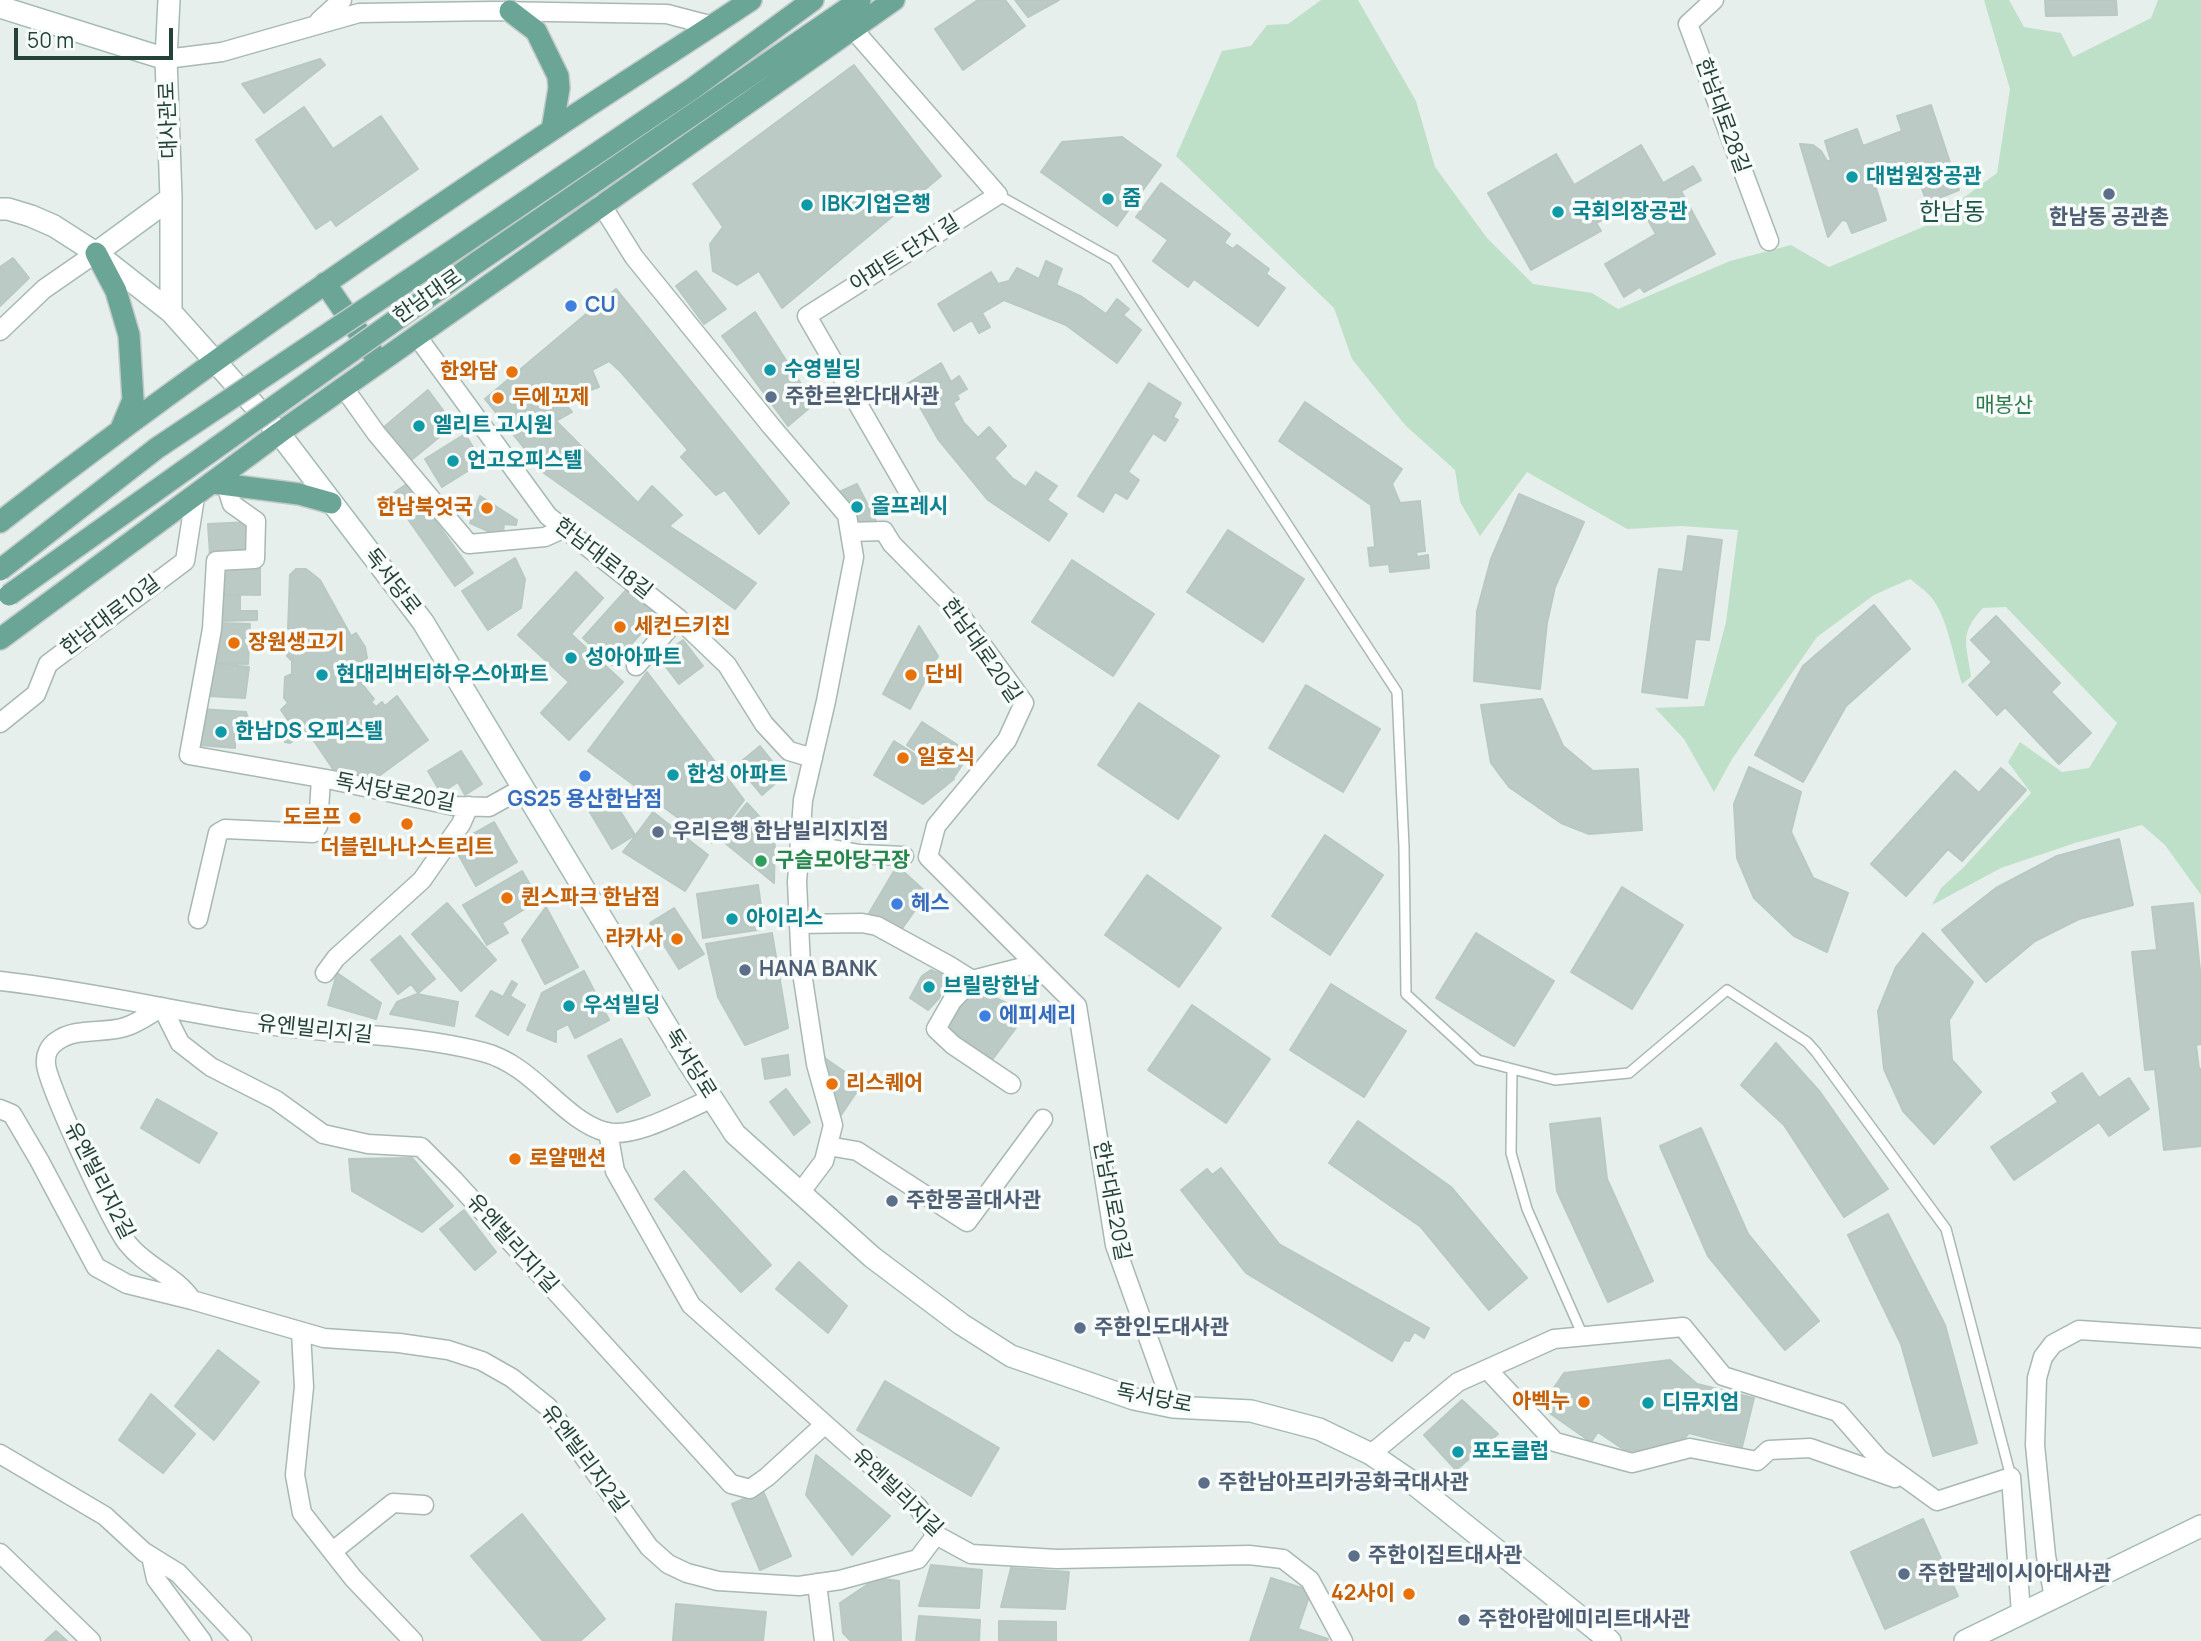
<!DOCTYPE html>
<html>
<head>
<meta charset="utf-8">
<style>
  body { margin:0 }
  #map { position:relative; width:2201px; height:1641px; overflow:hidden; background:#e6efeb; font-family:Manrope,sans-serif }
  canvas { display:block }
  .scale { position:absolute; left:14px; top:28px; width:159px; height:32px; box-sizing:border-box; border:4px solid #24423a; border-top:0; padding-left:9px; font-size:21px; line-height:24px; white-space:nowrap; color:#24423a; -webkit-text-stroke:5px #f7fbf9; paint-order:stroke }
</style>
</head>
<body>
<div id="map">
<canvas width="2201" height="1641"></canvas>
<div class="scale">50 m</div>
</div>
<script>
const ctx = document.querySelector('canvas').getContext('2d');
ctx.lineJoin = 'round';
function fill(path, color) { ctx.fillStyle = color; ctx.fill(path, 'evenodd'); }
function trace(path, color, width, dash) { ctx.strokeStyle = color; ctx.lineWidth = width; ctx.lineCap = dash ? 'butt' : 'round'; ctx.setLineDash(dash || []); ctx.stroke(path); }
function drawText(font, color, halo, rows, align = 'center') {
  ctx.font = font + ' Manrope,"Noto Sans KR",sans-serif'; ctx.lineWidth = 7; ctx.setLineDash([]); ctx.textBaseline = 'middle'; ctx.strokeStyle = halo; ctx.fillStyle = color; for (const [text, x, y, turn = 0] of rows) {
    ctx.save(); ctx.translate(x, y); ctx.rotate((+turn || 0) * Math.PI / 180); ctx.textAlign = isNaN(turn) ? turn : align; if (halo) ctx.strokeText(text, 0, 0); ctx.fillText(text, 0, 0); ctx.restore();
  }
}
fill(new Path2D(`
  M1321 0H1358L1416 101 1435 167 1487 238 1533 284 1592 293 1618 309 1730 261 1791 245 1829 267 1925 226 1997 173 2010 89 1984 0H2009L2024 27 2061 33 2073 57 2151 18 2158 0H2201V895L2165 845 2142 825 2075 843 2001 868 1932 905 1941 888 1964 867 2031 793 2008 762 2020 742 2062 772 2089 768 2117 723 2006 607 1983 608C1958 635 1967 644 1971 677L1962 684C1954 660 1947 615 1931 597 1925 590 1917 585 1910 579L1874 595 1817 637 1732 759 1714 792 1684 739 1655 708 1704 706 1726 622 1738 530 1681 526 1627 529 1527 472 1480 536 1460 502 1455 470 1405 425 1352 359 1334 308 1176 156 1222 51 1251 46 1267 25 1288 24Z`), '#bfe0c8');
const building = new Path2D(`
  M978 0H1005L1025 26 963 70 935 29Z
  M1015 0H1059L1028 17Z
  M2045 0H2116L2117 15 2046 16Z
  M320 59 325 65 264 113 242 84Z
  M854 65 941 176 782 308 759 271 737 285 713 271 710 244 723 227 693 184Z
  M1931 105 1959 190 1927 203 1915 169 1875 185 1886 220 1852 233 1847 221 1842 220 1828 237 1800 144 1813 145 1821 151 1827 161H1831L1825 141 1857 129 1863 146 1902 131 1897 116Z
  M304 107 333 149 381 116 418 169 336 226 331 219 316 229 256 140Z
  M1122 137 1161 165 1117 226 1041 172 1062 142Z
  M1641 145 1663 183 1693 166 1701 180 1681 191 1715 254 1644 292 1640 287 1624 297 1605 264 1656 234 1638 202 1596 223 1601 231 1531 270 1488 193 1556 154 1574 185Z
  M1161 183 1230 234 1224 243 1233 249 1237 245 1269 269 1266 274 1285 288 1258 326 1194 279 1188 287 1153 261 1168 240 1136 217Z
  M13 258 29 278 0 306V267Z
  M1046 261 1062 269 1056 285 1082 297 1106 314 1117 299 1129 309 1123 315 1141 330 1117 363 1066 325 1004 300 982 313 990 327 979 333 972 320 954 331 938 304 991 272 998 284 1009 281 1017 268 1039 279Z
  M696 271 726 309 704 324 676 286Z
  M616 289 789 503 759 534 725 490 716 495 681 457 688 450 621 372 609 361 592 370 599 387 582 393 575 388 560 398 572 412 556 421 638 503 652 486 682 515 669 526 756 583 735 609 544 473 485 399Z
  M755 312 814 404 788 426 722 336Z
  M941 363 951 382 959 376 967 389 957 395 959 399 953 403 964 423 978 438 989 427 1006 446 994 458 1012 478 1026 487 1036 472 1057 486 1047 500 1067 514 1049 541 988 500 938 439 907 384Z
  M1149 383 1181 403 1173 417 1178 420 1165 441 1153 433 1128 472 1139 480 1127 499 1115 492 1103 512 1078 496Z
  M428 390 454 425 410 461 384 427Z
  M1305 402 1402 469 1392 484 1400 503 1420 501 1425 551 1416 552 1417 557 1428 555 1429 568 1390 572 1389 564 1370 566 1368 548 1375 547 1371 505 1279 441Z
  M465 434 482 462 442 487 425 459Z
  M408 483 473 573 455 586 391 495Z
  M857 484 876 521 855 522 837 493Z
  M1519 494 1584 522 1555 587 1547 623 1540 689 1474 681 1477 611 1491 559Z
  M480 496 517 520 516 525 504 524 503 533 497 535 470 523Z
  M249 522 251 553 210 555 208 524Z
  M1228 530 1304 579 1263 642 1187 592Z
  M1688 536 1722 540 1709 640 1695 639 1687 698 1642 692 1659 569 1683 572Z
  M515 558 525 579 521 608 488 630 462 591Z
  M1072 560 1154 614 1113 676 1032 622Z
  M219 563 260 564V595L219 594Z
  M296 569H306L320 580 351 636 356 633 365 647 367 658 351 670 374 699 371 702 376 707 382 702 385 706 397 696 428 740 372 781 335 772 308 732 290 743 285 742V735L292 726 281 710 288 703 284 698 285 677 292 674V661L287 656 290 575Z
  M576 572 603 598 571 634 623 682 569 740 541 713 569 682 518 635Z
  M627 589 657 616 612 665 583 638Z
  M219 596H240V611H257V620L220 621Z
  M1874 605 1910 649 1846 706 1803 782 1755 755 1803 666Z
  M1996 616 2060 683 2051 692 2091 733 2059 764 2005 707 1997 715 1969 685 1992 662 1971 640Z
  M219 623 250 624 248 664 217 663Z
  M919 626 938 656 910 709 883 694Z
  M683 640 703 666 679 684 659 658Z
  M211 663 249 667 245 698 208 696Z
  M647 672 744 800 712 843 588 751Z
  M1306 685 1380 729 1343 792 1269 748Z
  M1542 699 1563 746 1593 771 1638 769 1642 830 1589 834 1561 823 1509 787 1491 763 1481 705Z
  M1139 703 1219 756 1178 819 1098 765Z
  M201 709 246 712 251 726 235 738V748L198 745Z
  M922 722 970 753 954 777 907 745Z
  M894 741 954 779 923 804 874 775Z
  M760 746 784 776 762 795 737 765Z
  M461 751 482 784 465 795 458 782 441 793 428 771Z
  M1749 767 1801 792 1791 832 1813 878 1848 893 1827 952 1794 936 1754 898 1737 858 1734 804Z
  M2001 768 2026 790 1962 861 1948 849 1906 896 1871 864 1955 771 1979 793Z
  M607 790 635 835 612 849 585 804Z
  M747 803 775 834 774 883 719 838Z
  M653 812 708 855 685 891 623 852Z
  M494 822 517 862 476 886 453 845Z
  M1325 835 1383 875 1330 955 1272 916Z
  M2119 839 2133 905 2079 919 2035 941 1986 982 1942 930 1996 888 2057 856Z
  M897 866 927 893 899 933 868 915Z
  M522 871 539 900 502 923 508 933 487 945 463 905Z
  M1147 875 1221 928 1179 987 1105 935Z
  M758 885 764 929 703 938 697 894Z
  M1622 887 1683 925 1632 1009 1571 972Z
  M447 903 496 960 461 991 412 934Z
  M2193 903 2201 980V1044L2196 1045 2199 1069H2201V1146L2164 1150 2155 1069 2145 1070 2132 952 2157 950 2152 907Z
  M546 907 578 967 545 984 522 940Z
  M674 908 704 954 679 969 650 923Z
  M772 933 788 1028 745 1045 718 997 706 944Z
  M1476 933 1554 981 1514 1046 1436 998Z
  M1923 933 1973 982 1949 1020 1952 1060 1981 1092 1934 1144 1903 1111 1884 1069 1878 1011 1896 967Z
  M400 936 435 979 418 993 411 984 398 994 371 960Z
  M931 970 948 977 939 998 928 1010 910 998 922 976Z
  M584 971 609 1020 575 1038 568 1024 556 1030V1042L527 1030 542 993Z
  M337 973 381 1003 376 1019 328 1005Z
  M512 981 517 984 510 996 525 1005 508 1035 476 1016 491 991 503 997Z
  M1331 984 1406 1031 1364 1097 1290 1050Z
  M975 988 1027 1013 992 1060 946 1026Z
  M417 994 458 1002 454 1026 390 1014 397 1002Z
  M1192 1005 1270 1059 1226 1123 1148 1070Z
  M621 1039 650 1095 617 1112 588 1056Z
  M1776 1043 1820 1092 1888 1189 1844 1217 1784 1125 1741 1085Z
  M819 1054 862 1084 837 1121Z
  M788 1055 790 1075 765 1079 762 1059Z
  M2082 1073 2099 1098 2129 1078 2149 1109 2109 1136 2099 1122 2014 1180 1991 1147 2058 1102 2052 1093Z
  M786 1089 810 1122 794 1135 770 1102Z
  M157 1099 217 1133 199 1163 141 1128Z
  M1600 1118 1607 1179 1653 1281 1608 1302 1557 1191 1550 1124Z
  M1358 1121 1451 1187 1527 1278 1489 1310 1421 1227 1329 1163Z
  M1701 1128 1748 1234 1819 1321 1785 1350 1708 1256 1660 1146Z
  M412 1158 453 1206 422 1232 352 1191 349 1159Z
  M1221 1168 1279 1244 1429 1328 1424 1338 1414 1332 1409 1341 1404 1340 1392 1361 1246 1273 1181 1190 1207 1169 1212 1175Z
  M684 1171 771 1265 741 1292 655 1199Z
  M464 1210 496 1252 475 1270 440 1229Z
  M1888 1214 1945 1325 1977 1443 1933 1456 1901 1344 1848 1235Z
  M799 1262 847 1306 828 1333 776 1289Z
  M218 1350 259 1382 214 1440 175 1406Z
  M1670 1360 1697 1384 1754 1398 1742 1447 1689 1433 1674 1450 1626 1451 1598 1432 1591 1442 1541 1407 1564 1373Z
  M885 1381 999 1448 971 1496 857 1430Z
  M151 1394 195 1434 163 1473 119 1440Z
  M1462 1400 1498 1434 1456 1470 1424 1435Z
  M816 1455 890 1516 852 1555 806 1495Z
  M763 1491 791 1556 760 1570 732 1504Z
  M522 1514 605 1619 580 1641H543L471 1556Z
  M1923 1519 1958 1596 1885 1629 1851 1552Z
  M931 1565 982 1570 979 1608 919 1606Z
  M1011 1568 1069 1572 1065 1609 1001 1607Z
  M877 1578 899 1581 901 1641H851L843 1633 840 1603Z
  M1271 1578 1311 1591 1298 1629 1328 1639 1327 1641H1250Z
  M676 1604 766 1612 763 1641H673Z
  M919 1616 980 1620 979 1641H916Z
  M999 1621 1056 1622V1641H999Z
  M56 1631 67 1641H45Z`);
fill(building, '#bbcac4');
trace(building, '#b8c9c2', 2);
const lane = new Path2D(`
  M998 195 1114 260 1397 692 1404 847 1406 994 1478 1060 1555 1080 1629 1073 1727 990 1807 1042 1816 1052 1946 1229 2011 1477
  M1512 1069 1511 1153 1527 1209 1583 1336`);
const street = new Path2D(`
  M1714 0 1688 24 1769 241
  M319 21 342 0
  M852 28 998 195 807 316 915 503
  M166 59 222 52 359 13 494 11 667 14 713 26
  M601 204 634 257 771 426 847 515 854 557 826 701 803 800 797 882 801 966 816 1064 833 1125 824 1161 800 1193
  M0 331 44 289 96 253
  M416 335 548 516 678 618 727 665 764 724 789 751 813 758
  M344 388 376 433 469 544 545 537 565 528
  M226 485 232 504 256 521 255 559 216 561 212 629 189 755 332 780 454 806 489 807 523 788
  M850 532 884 531 892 544 956 609 1024 703 1007 740 936 826 928 857 1077 1006 1115 1245 1173 1407
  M636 666 678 618
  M0 723 36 694 48 664 185 561 195 497
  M800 843 859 854 904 856
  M198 919 218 833 225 829 313 833 318 826 321 779
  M799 924 862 923 877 926 948 965 972 980 1035 964
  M325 973 336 958 422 880 461 824 469 806
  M972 980 952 1001 936 1029 953 1045 1011 1084
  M0 981C83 990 164 1009 246 1022 324 1035 406 1032 483 1052 534 1065 562 1120 606 1132 635 1139 684 1110 711 1099
  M0 1109 12 1114 39 1160 96 1267 127 1284 192 1300
  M608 1132 615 1171 691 1305 918 1507 936 1535 971 1554 1057 1559 1249 1555 1283 1559 1310 1580 1343 1641
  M828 1146 857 1151 967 1222 1043 1119
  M301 1332 304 1387 295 1475 302 1513 353 1578 413 1641
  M1487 1369 1555 1442 1632 1463 1690 1448 1757 1461 1769 1450 1810 1448 1895 1478
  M824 1425 767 1477 750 1489 731 1484 454 1180 421 1147 368 1144 323 1134 276 1100 211 1067 180 1043 162 1007C150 1014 138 1023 125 1027 103 1034 76 1027 57 1041 49 1046 45 1055 46 1064 47 1084 114 1228 128 1244 146 1267 175 1275 192 1300L324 1338 399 1343 448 1350 482 1361 512 1378 548 1407 649 1547 668 1564 687 1573 718 1581 799 1586 840 1580 918 1559 936 1535
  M0 1454 105 1516 144 1552 178 1573 242 1641
  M1371 1454 1458 1382 1554 1339 1683 1327 1723 1376 1838 1412 1879 1459 1937 1501 2011 1477 2021 1613
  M333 1551 393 1503 424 1505
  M0 1553 91 1641
  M151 1556 156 1579 202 1641
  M817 1583 824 1641
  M2054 1597 2046 1556 2035 1445 2037 1378 2043 1357 2053 1344 2079 1330 2201 1338`);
const secondary = new Path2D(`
  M169 0 166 59 171 198V312
  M0 7 166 59
  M0 209H8L31 216 54 226 96 253 171 312 279 433 423 622 689 1063 735 1134 872 1257 961 1324 1011 1356 1134 1399 1173 1407 1251 1411 1319 1429 1371 1454 1409 1480 1610 1641
  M96 253 171 198
  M1965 1641 2201 1526`);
const primary = new Path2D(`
  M510 11 536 31 558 76 559 88 552 130
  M464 243 692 89 813 0
  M96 253 116 291 129 335 133 400 120 431
  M476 263 860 0
  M325 283 374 355
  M213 483 299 494 331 503
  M0 522C178 383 364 255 552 130 618 86 685 44 751 0
  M0 639 279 433 894 0`);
trace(lane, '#a8b8b2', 12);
trace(street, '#a8b8b2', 21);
trace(secondary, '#a4bbb3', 24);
trace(primary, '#c2cac8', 24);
trace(lane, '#fff', 9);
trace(street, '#fff', 18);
trace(secondary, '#fff', 21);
trace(primary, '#6aa596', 21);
const primaryBridge = new Path2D(`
  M0 570 157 448 464 243
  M9 595 476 263`);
trace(primaryBridge, '#c2cac8', 24, []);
trace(primaryBridge, '#6aa596', 21);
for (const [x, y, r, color] of [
  [1852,177,7,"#0f9aa8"],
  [2109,194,7,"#5c6f8a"],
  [1108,199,7,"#0f9aa8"],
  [807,205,7,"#0f9aa8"],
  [1558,212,7,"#0f9aa8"],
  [571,306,7,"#3f7fe0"],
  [770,370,7,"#0f9aa8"],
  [512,372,7,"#e8710a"],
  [771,397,7,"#5c6f8a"],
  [498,398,7,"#e8710a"],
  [419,426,7,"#0f9aa8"],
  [453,461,7,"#0f9aa8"],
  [857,507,7,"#0f9aa8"],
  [487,508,7,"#e8710a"],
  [620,627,7,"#e8710a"],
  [234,643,7,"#e8710a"],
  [571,658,7,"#0f9aa8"],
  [322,675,7,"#0f9aa8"],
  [911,675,7,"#e8710a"],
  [221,732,7,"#0f9aa8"],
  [903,758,7,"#e8710a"],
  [673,775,7,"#0f9aa8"],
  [585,776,7,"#3f7fe0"],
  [355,818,7,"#e8710a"],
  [407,824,7,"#e8710a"],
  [658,832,7,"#5c6f8a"],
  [761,861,7,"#2e9e5b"],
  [507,898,7,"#e8710a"],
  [897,904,7,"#3f7fe0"],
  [732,919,7,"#0f9aa8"],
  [677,939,7,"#e8710a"],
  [745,970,7,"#5c6f8a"],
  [929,987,7,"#0f9aa8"],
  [569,1006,7,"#0f9aa8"],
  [985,1016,7,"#3f7fe0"],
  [832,1084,7,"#e8710a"],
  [515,1159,7,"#e8710a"],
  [892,1201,7,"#5c6f8a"],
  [1080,1328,7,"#5c6f8a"],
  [1584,1402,7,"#e8710a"],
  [1648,1403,7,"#0f9aa8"],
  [1458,1452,7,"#0f9aa8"],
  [1204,1483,7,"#5c6f8a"],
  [1354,1556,7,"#5c6f8a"],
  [1904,1574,7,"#5c6f8a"],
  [1409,1594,7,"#e8710a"],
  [1464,1620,7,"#5c6f8a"]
]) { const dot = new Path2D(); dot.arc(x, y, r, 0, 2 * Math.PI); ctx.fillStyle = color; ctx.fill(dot); trace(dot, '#f7fbf9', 2.5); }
drawText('21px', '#24423a', '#f7fbf9', [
  ["한남대로28길",1722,116,70],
  ["대사관로",169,120,-92],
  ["아파트 단지 길",905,254,-32],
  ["한남대로",428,297,-35],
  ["한남대로18길",603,559,38],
  ["독서당로",392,582,52],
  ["한남대로10길",111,616,-37],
  ["한남대로20길",981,651,55],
  ["독서당로20길",395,793,11],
  ["유엔빌리지길",315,1030,6],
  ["독서당로",690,1064,58],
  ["유엔빌리지2길",99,1181,63],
  ["한남대로20길",1111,1201,79],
  ["유엔빌리지1길",512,1244,48],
  ["독서당로",1154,1399,11],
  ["유엔빌리지2길",584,1459,53],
  ["유엔빌리지길",897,1493,44]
]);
drawText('bold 21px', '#0d838f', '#f7fbf9', [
  ["대법원장공관",1866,177],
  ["줌",1122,199],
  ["IBK기업은행",821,205],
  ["국회의장공관",1572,212],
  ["수영빌딩",784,370],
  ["엘리트 고시원",433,426],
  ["언고오피스텔",467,461],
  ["올프레시",871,507],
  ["성아아파트",585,658],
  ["현대리버티하우스아파트",336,675],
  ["한남DS 오피스텔",235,732],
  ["한성 아파트",687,775],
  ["아이리스",746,919],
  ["브릴랑한남",943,987],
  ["우석빌딩",583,1006],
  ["디뮤지엄",1662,1403],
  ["포도클럽",1472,1452]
], 'left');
drawText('bold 21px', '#4e5e75', '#f7fbf9', [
  ["한남동 공관촌",2109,218,"center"],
  ["주한르완다대사관",785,397],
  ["우리은행 한남빌리지지점",672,832],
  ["HANA BANK",759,970],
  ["주한몽골대사관",906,1201],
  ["주한인도대사관",1094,1328],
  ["주한남아프리카공화국대사관",1218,1483],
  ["주한이집트대사관",1368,1556],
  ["주한말레이시아대사관",1918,1574],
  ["주한아랍에미리트대사관",1478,1620]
], 'left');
drawText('bold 21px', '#366cbe', '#f7fbf9', [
  ["CU",585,306],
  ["GS25 용산한남점",585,800,"center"],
  ["헤스",911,904],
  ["에피세리",999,1016]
], 'left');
drawText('bold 21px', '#c56008', '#f7fbf9', [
  ["한와담",498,372,"right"],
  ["두에꼬제",512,398],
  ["한남북엇국",473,508,"right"],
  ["세컨드키친",634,627],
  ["장원생고기",248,643],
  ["단비",925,675],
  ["일호식",917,758],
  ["도르프",341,818,"right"],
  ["더블린나나스트리트",407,848,"center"],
  ["퀸스파크 한남점",521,898],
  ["라카사",663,939,"right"],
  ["리스퀘어",846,1084],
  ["로얄맨션",529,1159],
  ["아벡누",1570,1402,"right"],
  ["42사이",1395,1594,"right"]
], 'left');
drawText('21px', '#2d7a4b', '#f7fbf9', [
  ["매봉산",2004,406]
]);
drawText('bold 21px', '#27864d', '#f7fbf9', [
  ["구슬모아당구장",775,861]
], 'left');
drawText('24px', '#1f5548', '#f7fbf9', [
  ["한남동",1952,213]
]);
</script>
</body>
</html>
